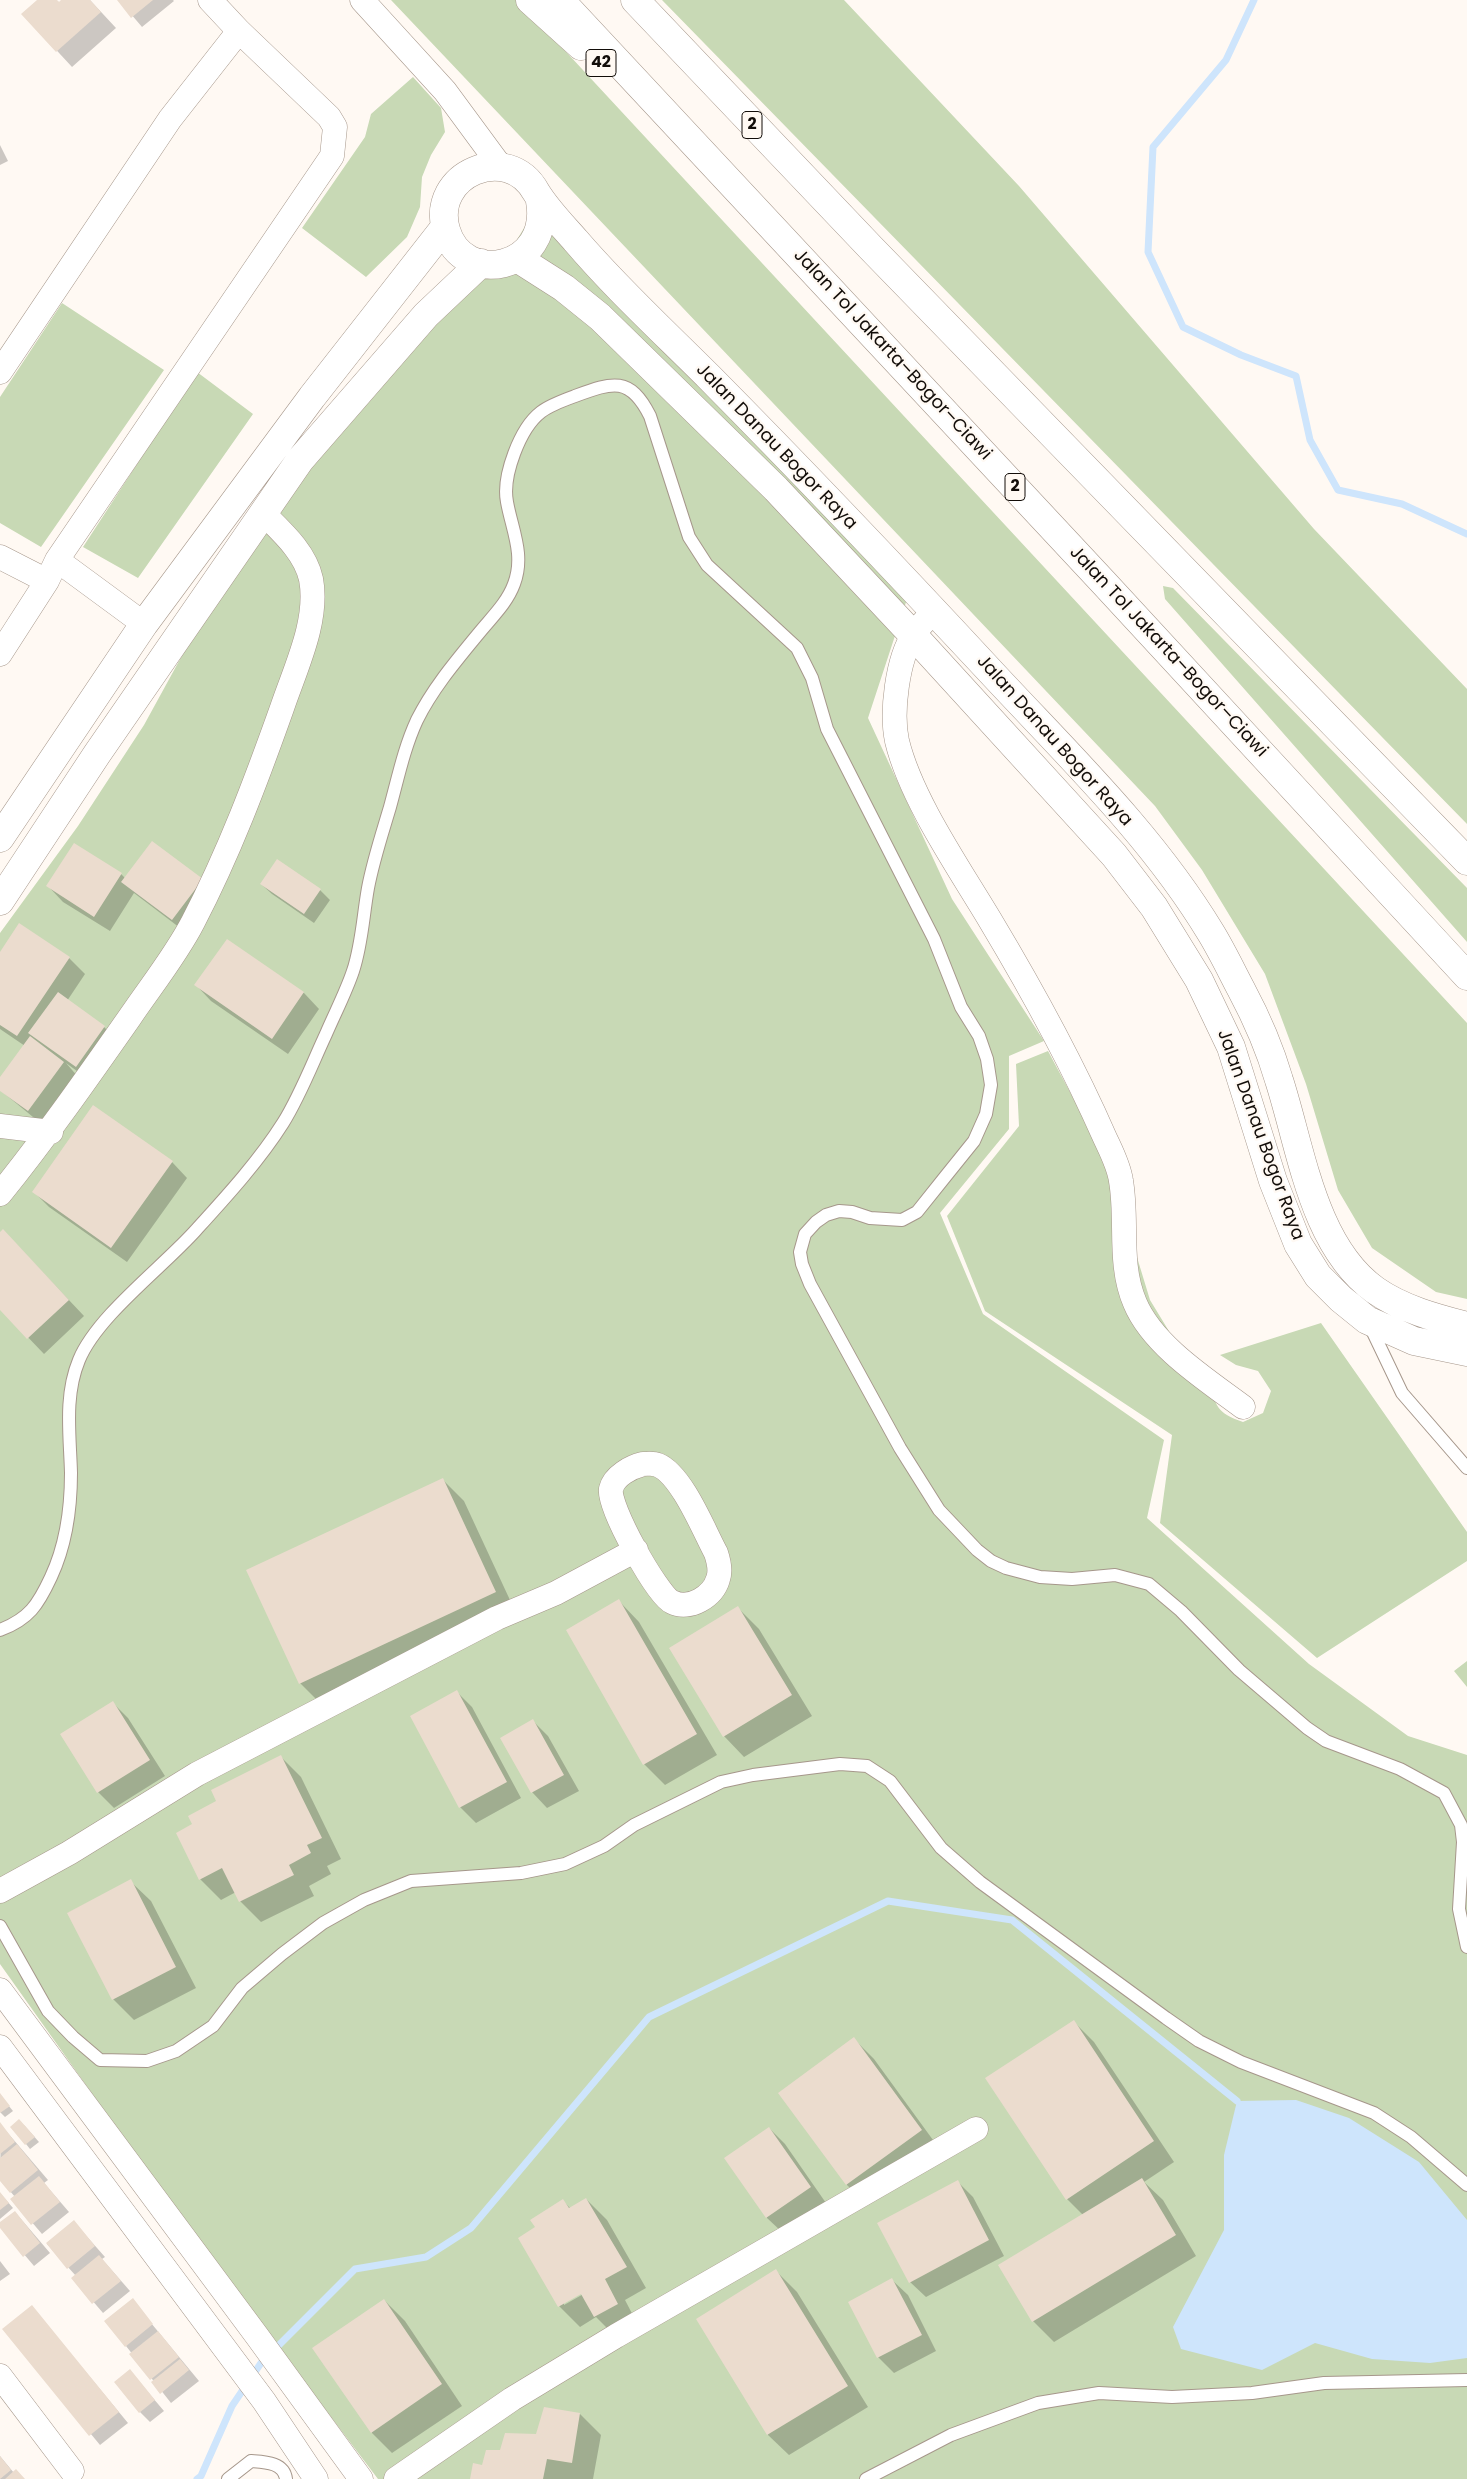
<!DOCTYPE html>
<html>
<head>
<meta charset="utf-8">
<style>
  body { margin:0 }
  canvas { display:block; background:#fff9f3 }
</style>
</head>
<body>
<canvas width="1467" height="2479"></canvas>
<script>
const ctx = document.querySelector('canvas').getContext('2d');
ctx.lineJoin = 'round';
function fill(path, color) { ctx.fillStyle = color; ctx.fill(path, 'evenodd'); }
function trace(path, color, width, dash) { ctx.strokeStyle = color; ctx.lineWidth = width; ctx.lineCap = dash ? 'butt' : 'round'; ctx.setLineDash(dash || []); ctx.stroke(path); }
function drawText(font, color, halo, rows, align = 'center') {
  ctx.font = font + ' Poppins,sans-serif'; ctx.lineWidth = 4.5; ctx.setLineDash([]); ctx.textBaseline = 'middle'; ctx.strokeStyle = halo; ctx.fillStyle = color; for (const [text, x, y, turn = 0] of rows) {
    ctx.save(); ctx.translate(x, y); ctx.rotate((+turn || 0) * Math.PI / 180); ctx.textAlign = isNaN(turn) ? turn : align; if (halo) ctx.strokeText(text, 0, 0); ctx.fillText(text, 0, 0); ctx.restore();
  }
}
fill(new Path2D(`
  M391 0H518L1467 1023V1299L1436 1292 1372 1248 1338 1190 1306 1084 1265 974 1202 870 1155 806Z
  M662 0H844L1019 186 1314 529 1467 689V824Z
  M413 77 441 108 445 132 431 155 422 177 420 207 407 237 366 277 302 228 365 137 371 114Z
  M540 202 911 587 868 718 952 899 1044 1041 1009 1056V1129L940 1213 983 1314 1164 1440 1147 1518 1309 1664 1408 1736 1467 1755V2479H378L186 2226 0 1964V933L78 826 144 725 184 652 350 392 484 264H502Z
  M62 303 164 370 41 547 0 523V397Z
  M197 372 253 414 138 578 83 547Z
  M1163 586 1173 588 1467 888V942L1165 599Z
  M1048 1051 1109 1165 1150 1300 1178 1346 1211 1379C1214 1406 1217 1413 1243 1422L1263 1413 1271 1391 1258 1371 1236 1365 1220 1355 1321 1323 1467 1532V1561L1317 1658 1160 1523 1172 1435 985 1311 947 1216 1019 1126 1016 1064Z
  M1467 1661V1687L1454 1671Z`), '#c8d9b5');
fill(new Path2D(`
  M1296 2100 1349 2118 1419 2162 1467 2220V2358L1430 2363 1372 2359 1315 2343 1262 2370 1181 2349 1173 2327 1224 2230V2155L1237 2101Z`), '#cee5fc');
fill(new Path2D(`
  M38 0H56L60 3 63 0H90L116 28 72 67 23 14Z
  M119 0H173L174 1 142 27Z
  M0 145 8 161 0 165Z
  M121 874 125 878 202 880 188 934 134 893 110 931 63 902 48 886Z
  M261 884 320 890 330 900 314 923 272 894Z
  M19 925 69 958 85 974 67 1001 104 1027 120 1043 92 1082 66 1063 79 1078 44 1126 0 1090V1079L25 1046 0 1029V954Z
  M227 941 304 993 319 1009 288 1054 211 1001 196 985Z
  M172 1162 187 1178 127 1262 49 1207 33 1191Z
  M0 1233 18 1246 84 1316 44 1354 0 1308Z
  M443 1480 464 1501 516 1613 321 1704 300 1683Z
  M619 1601 639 1622 717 1755 665 1785 644 1764Z
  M738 1608 759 1629 812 1716 744 1757 724 1736Z
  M457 1692 472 1707 521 1798 476 1823 460 1807Z
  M113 1703 128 1718 165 1776 114 1808 98 1792Z
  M533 1721 548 1736 579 1791 547 1808 532 1792Z
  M280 1756 301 1777 341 1859 327 1866 331 1874 309 1886 314 1896 261 1922 240 1901 236 1892 221 1900 200 1879 218 1802Z
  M130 1881 151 1901 196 1988 134 2020 113 1999 68 1913Z
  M1073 2021 1094 2042 1174 2162 1144 2182 1163 2200 1196 2256 1054 2342 1033 2321 1083 2215 1067 2199Z
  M854 2039 874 2059 941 2151 867 2205 847 2185 780 2093Z
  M0 2095 13 2111 5 2117 0 2112Z
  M1 2125 48 2180 44 2183 69 2212 42 2234 12 2199 15 2197 0 2179Z
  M24 2125 39 2142 30 2149 26 2144Z
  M769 2128 785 2144 826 2203 783 2233 767 2218 726 2159Z
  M958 2182 973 2197 1004 2256 926 2297 910 2282Z
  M0 2193 13 2208 0 2219Z
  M586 2199 607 2220 646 2288 625 2300 638 2325 616 2337 596 2317 580 2327 559 2306 537 2228 563 2201 571 2209ZM586 2290 587 2292 564 2305V2302Z
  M15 2212 50 2253 34 2266 0 2226Z
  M74 2222 105 2257 102 2259 130 2291 103 2313 73 2278 76 2276 47 2244Z
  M0 2261 10 2274 0 2281Z
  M776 2271 797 2292 868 2407 789 2455 768 2435 698 2319Z
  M892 2280 908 2295 936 2351 894 2373 878 2357 850 2302Z
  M132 2300 199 2381 171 2403 126 2346Z
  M384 2300 405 2321 462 2406 392 2453 372 2433 314 2348Z
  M32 2307 128 2423 100 2445 4 2329Z
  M130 2371 164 2411 150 2422 140 2412Z
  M580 2414 601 2435 593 2479H472L501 2451Z
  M0 2456 14 2473 24 2479H0Z`), '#0003');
trace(new Path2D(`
  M1254 0 1226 60 1153 147 1148 252 1183 327 1241 355 1296 376 1310 440 1338 490 1402 504 1467 534
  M197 2479 201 2476 232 2406 261 2363 355 2269 426 2257 471 2228 649 2017 888 1901 1012 1920 1237 2101`), '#cee5fc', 7);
fill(new Path2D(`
  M37 0H57L59 2 61 0H90L101 12 56 52 21 14Z
  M117 0H153L131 18Z
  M152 841 203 879 172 920 121 882Z
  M74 843 122 873 94 917 46 886Z
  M277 859 321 889 304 914 260 884Z
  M19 923 70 957 17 1036 0 1025V952Z
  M227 939 304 992 272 1039 194 985Z
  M58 992 105 1026 76 1067 28 1033Z
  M30 1036 64 1062 28 1111 0 1091V1077Z
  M93 1105 173 1161 111 1248 32 1192Z
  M3 1229 69 1300 27 1339 0 1310V1232Z
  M443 1478 496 1592 299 1684 246 1570Z
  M619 1599 697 1734 643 1765 566 1630Z
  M738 1606 792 1695 723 1737 669 1648Z
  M457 1690 507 1782 459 1808 410 1716Z
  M113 1701 150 1760 97 1793 60 1734Z
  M533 1719 564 1775 531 1793 500 1738Z
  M281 1755 322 1838 307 1845 311 1853 289 1865 294 1875 239 1902 222 1868 199 1880 176 1833 192 1824 188 1816 216 1801 211 1790Z
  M131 1879 176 1967 112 2000 67 1913Z
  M1074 2020 1154 2141 1066 2200 985 2078Z
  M854 2037 922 2130 846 2185 778 2093Z
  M0 2093 10 2106 0 2113Z
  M19 2119 35 2137 25 2145 10 2127Z
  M0 2122 15 2142 0 2154Z
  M769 2127 811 2187 766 2218 724 2158Z
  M17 2144 38 2170 10 2193 0 2181V2158Z
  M39 2176 60 2202 31 2225 10 2199Z
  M1142 2178 1176 2235 1032 2322 998 2265Z
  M958 2180 989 2240 909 2283 877 2223Z
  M0 2192 9 2203 0 2210Z
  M586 2198 627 2267 605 2279 618 2304 594 2317 581 2294 558 2307 518 2238 535 2227 530 2220 563 2199 569 2208Z
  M15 2211 40 2243 23 2257 0 2228V2222Z
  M74 2220 95 2246 67 2269 46 2243Z
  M99 2255 121 2281 92 2304 71 2278Z
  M776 2269 848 2386 767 2435 696 2319Z
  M892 2278 922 2335 877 2358 848 2302Z
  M133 2298 153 2324 125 2347 104 2321Z
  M384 2299 442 2384 371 2433 312 2348Z
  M32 2305 119 2412 89 2436 2 2329Z
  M158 2331 179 2357 150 2380 129 2354Z
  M180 2359 189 2370 160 2394 151 2382Z
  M130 2369 155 2400 139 2413 114 2382Z
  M544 2407 580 2413 572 2463 547 2459 543 2479H470L473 2463 482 2465 486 2450H500L505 2433 536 2434Z
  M0 2456 11 2470 0 2479Z
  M16 2469 25 2479H5Z`), '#ebdcce');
const service = new Path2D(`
  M1369 1324 1402 1393 1467 1468
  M0 1630C29 1619 38 1605 51 1577 66 1545 71 1509 71 1473 70 1435 64 1396 79 1360 97 1316 163 1267 196 1230 226 1197 259 1161 283 1123 300 1096 312 1064 326 1034 335 1013 346 992 353 971 362 944 363 916 368 888 373 861 382 834 390 807 398 778 404 748 417 720 433 688 456 661 479 633 492 617 507 603 514 584 525 555 512 530 507 502 502 476 520 428 541 412 550 405 564 400 575 396 613 382 630 376 650 416L689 537 707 565 797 648 812 678 827 729 934 939 961 1007 979 1036 987 1059 991 1085 986 1114 974 1141 945 1177 917 1212 902 1220 870 1218 852 1212 839 1211 826 1215 816 1222 805 1234 800 1252 802 1264 810 1284 900 1448 939 1510 977 1550 991 1561 1006 1568 1040 1577 1072 1579 1115 1575 1149 1584 1181 1611 1239 1670 1307 1728 1326 1741 1400 1769 1444 1793 1461 1825 1463 1842 1459 1909 1467 1947
  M0 1926 48 2011 73 2037 100 2060 147 2061 176 2051 213 2026 242 1988 282 1954 323 1923 364 1900 411 1881 521 1873 565 1864 604 1846 634 1825 721 1782 753 1775 840 1764 867 1766 890 1781 941 1848 980 1882 1166 2018 1199 2041 1241 2062 1374 2113 1411 2137 1467 2185
  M228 2479 251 2461C264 2462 284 2462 286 2479
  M866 2479 951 2435 1038 2403 1099 2393 1172 2397 1252 2393 1324 2383 1467 2380`);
const minor = new Path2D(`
  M362 0 445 91 501 167
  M0 372 170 119 239 31
  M0 557 47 581 57 560 332 156 335 127 329 117 239 31 210 0
  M57 560 144 624
  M935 610C928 618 919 626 914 634 897 659 891 713 897 741 911 799 959 868 990 920 1032 990 1072 1063 1105 1138 1111 1151 1119 1166 1121 1181 1128 1221 1118 1264 1135 1303 1153 1346 1207 1380 1243 1407
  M0 654 47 581
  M0 1126 51 1132
  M0 1194C46 1137 88 1077 130 1017 151 986 176 955 193 922 229 853 256 781 282 708 295 669 319 621 311 579 305 552 282 532 263 513
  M643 1464C648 1464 653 1463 658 1465 682 1475 704 1531 716 1553 719 1562 721 1571 718 1579 713 1596 690 1611 672 1602 657 1595 607 1505 611 1489 614 1476 631 1467 643 1464Z
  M0 1891 69 1853 197 1774 497 1618 556 1593 636 1550
  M0 1990 257 2336 361 2479
  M0 2047 264 2401 316 2479
  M0 2376 72 2471
  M396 2479 512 2399 616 2336 976 2129`);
const tertiary = new Path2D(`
  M540 201C552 270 463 288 446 230 430 174 508 141 536 192 547 210 562 225 576 241 617 289 664 332 709 377 804 473 897 571 990 671 1067 754 1152 835 1211 933 1222 951 1231 970 1241 989 1256 1017 1270 1049 1279 1080 1301 1148 1313 1246 1375 1290 1402 1309 1436 1318 1467 1326
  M517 258 564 288 600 317 776 489 913 635 1114 855 1154 907 1199 980 1231 1047 1273 1181 1298 1244 1318 1276 1341 1299 1367 1320 1414 1341 1467 1352
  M0 838 144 624 312 397 445 227
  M0 901 97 754 300 460 426 315 481 263`);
const motorway = new Path2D(`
  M530 0 581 46
  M560 0 1104 583 1467 976
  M635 0 871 248 1467 861`);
trace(service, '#a6978b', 14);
trace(minor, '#a6978b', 25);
trace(tertiary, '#a6978b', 29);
trace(motorway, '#a6978b', 29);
trace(service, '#fff', 12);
trace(minor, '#fff', 24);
trace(tertiary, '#fff', 28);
trace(motorway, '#fff', 28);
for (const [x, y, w] of [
  [601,63,30],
  [752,125,20],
  [1015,487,20]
]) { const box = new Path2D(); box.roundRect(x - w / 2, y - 13.5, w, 27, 4); ctx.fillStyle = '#fff9f3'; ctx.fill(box); trace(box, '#120d09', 1); }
drawText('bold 16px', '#120d09', null, [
  ["42",601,63],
  ["2",752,125],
  ["2",1015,487]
]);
drawText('18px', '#120d09', '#fff9f3', [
  ["Jalan Tol Jakarta–Bogor–Ciawi",892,355,47],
  ["Jalan Danau Bogor Raya",776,447,46],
  ["Jalan Tol Jakarta–Bogor–Ciawi",1168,652,47],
  ["Jalan Danau Bogor Raya",1054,741,48],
  ["Jalan Danau Bogor Raya",1260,1135,70]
]);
</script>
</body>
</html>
